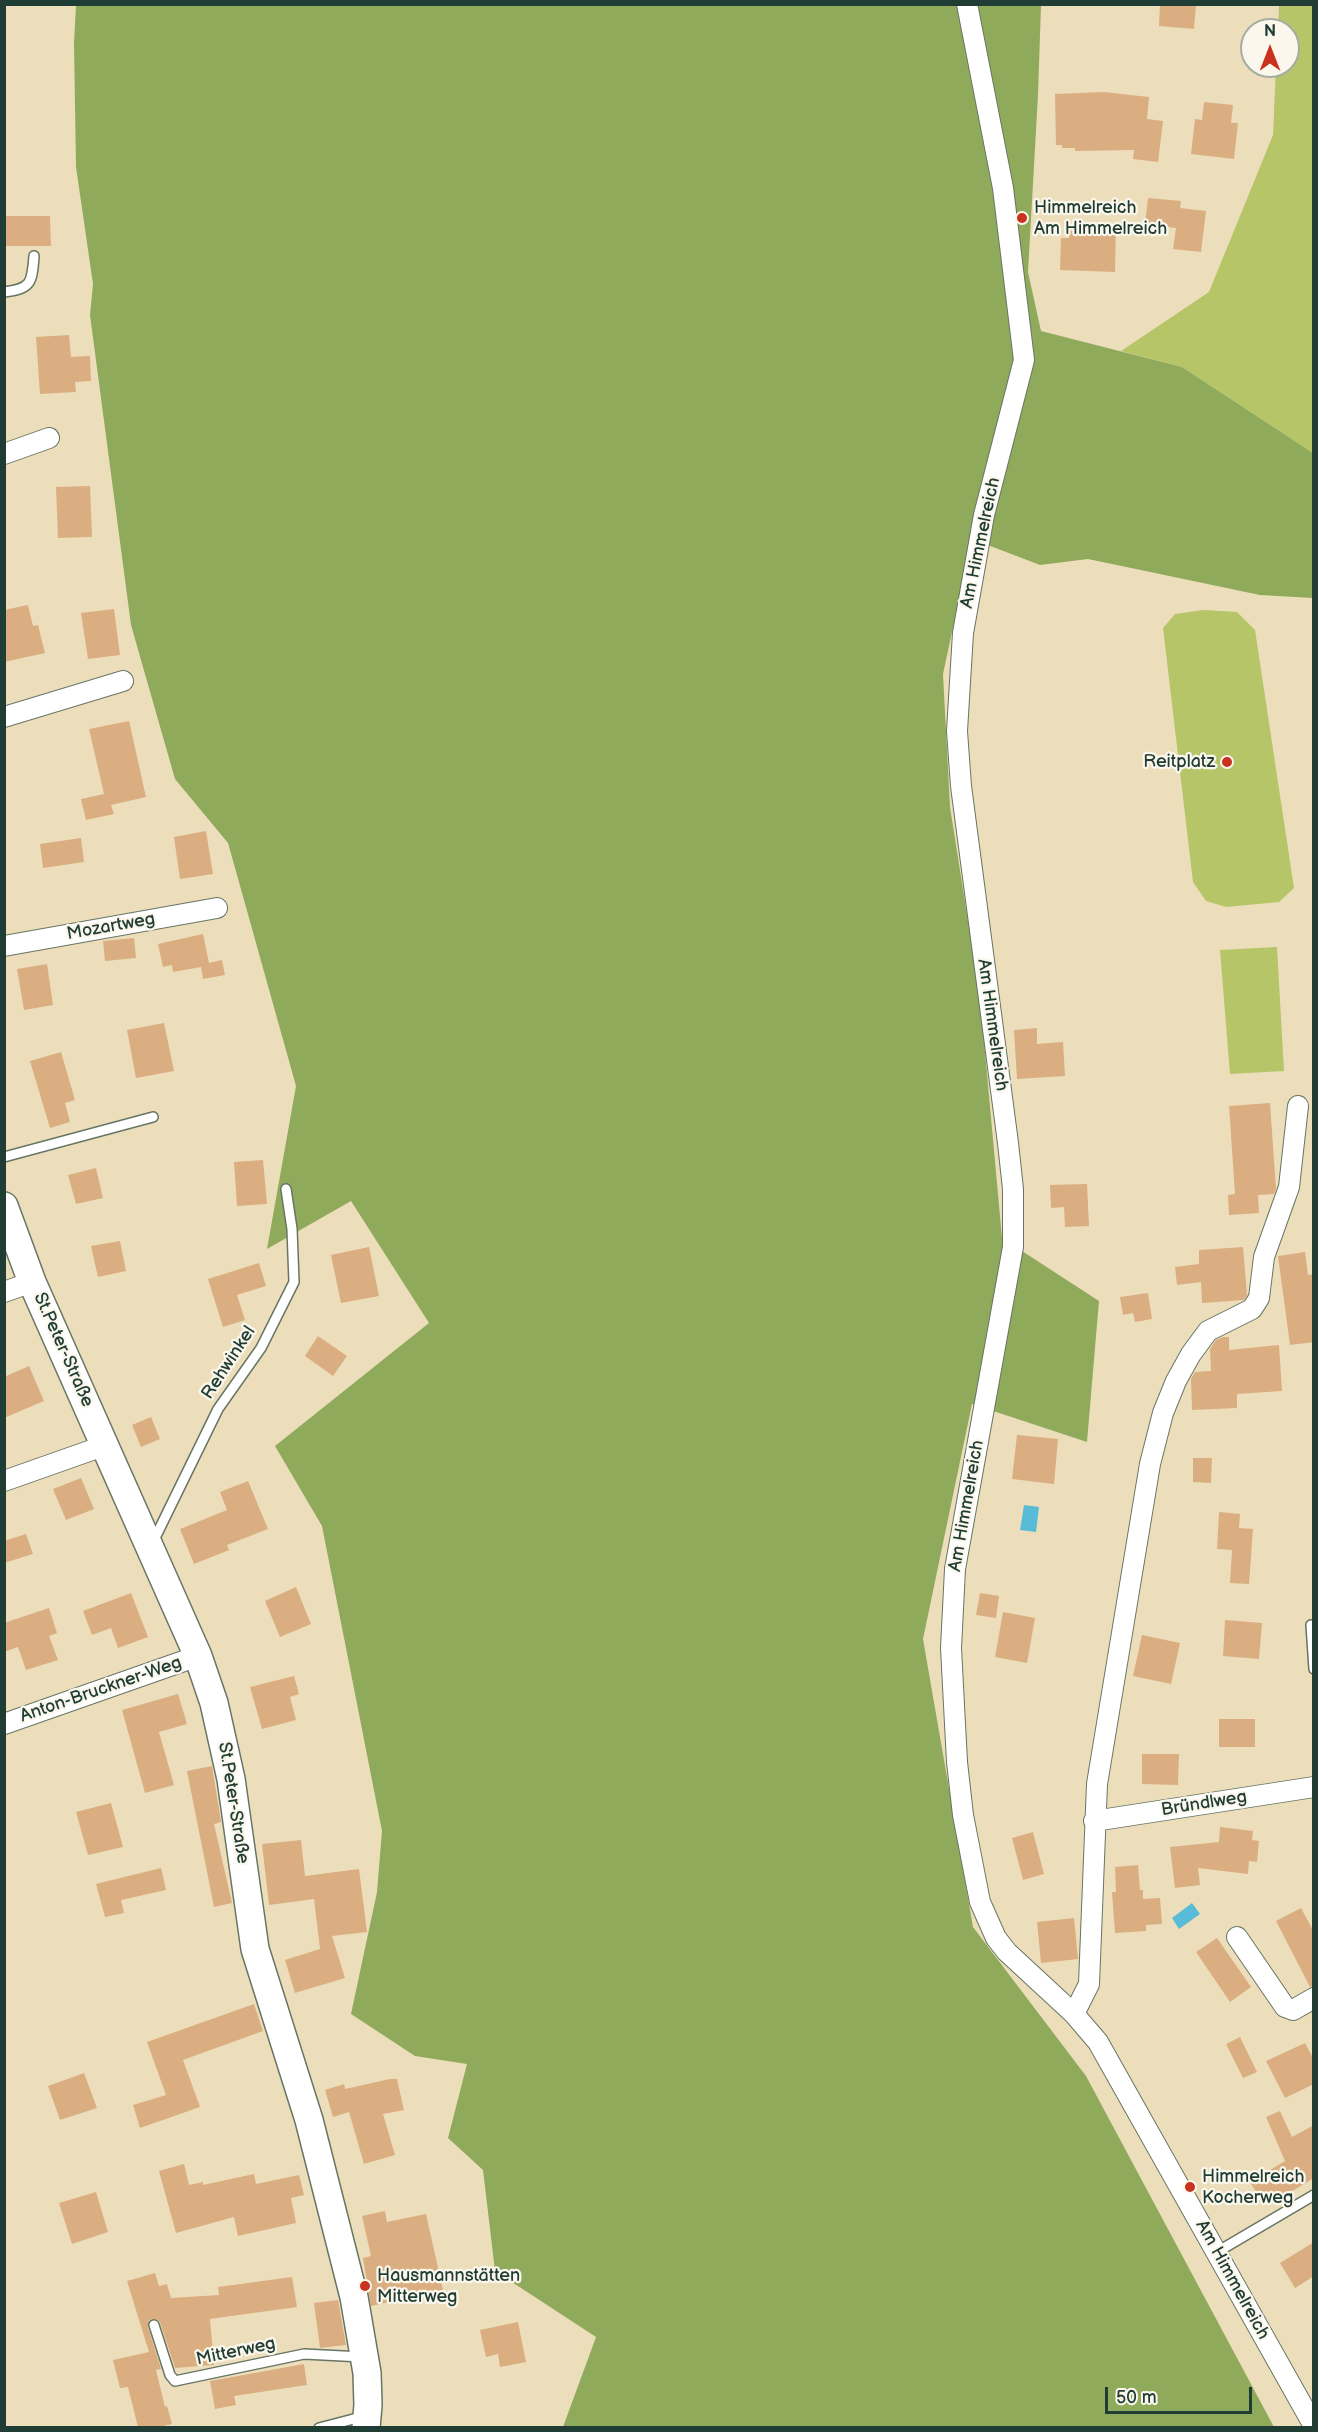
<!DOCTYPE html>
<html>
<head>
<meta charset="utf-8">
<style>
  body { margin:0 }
  #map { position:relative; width:1318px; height:2432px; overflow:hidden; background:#eddebb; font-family:"Balsamiq Sans",sans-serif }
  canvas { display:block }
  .frame { position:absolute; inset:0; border:6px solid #1f3d34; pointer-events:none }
  .north { position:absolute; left:1240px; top:18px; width:60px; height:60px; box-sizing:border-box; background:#fbf7ec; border:2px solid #a3ada2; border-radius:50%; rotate:0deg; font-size:16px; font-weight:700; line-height:24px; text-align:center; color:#1f3d34 }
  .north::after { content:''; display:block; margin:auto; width:21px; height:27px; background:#c8321e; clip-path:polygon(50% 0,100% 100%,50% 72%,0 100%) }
  .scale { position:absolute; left:1105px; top:2387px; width:147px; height:27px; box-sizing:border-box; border:3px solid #1f3d34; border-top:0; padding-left:8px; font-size:18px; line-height:21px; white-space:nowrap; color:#1f3d34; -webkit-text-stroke:4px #fbf7ec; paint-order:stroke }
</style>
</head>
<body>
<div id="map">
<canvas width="1318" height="2432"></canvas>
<div class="frame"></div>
<div class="north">N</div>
<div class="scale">50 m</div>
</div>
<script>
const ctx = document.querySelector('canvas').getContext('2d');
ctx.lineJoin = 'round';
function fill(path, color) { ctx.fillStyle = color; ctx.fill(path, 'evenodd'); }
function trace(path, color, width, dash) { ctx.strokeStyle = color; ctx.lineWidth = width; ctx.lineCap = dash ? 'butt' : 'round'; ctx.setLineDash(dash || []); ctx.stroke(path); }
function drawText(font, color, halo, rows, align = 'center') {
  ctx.font = font + ' "Balsamiq Sans",sans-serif'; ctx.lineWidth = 4.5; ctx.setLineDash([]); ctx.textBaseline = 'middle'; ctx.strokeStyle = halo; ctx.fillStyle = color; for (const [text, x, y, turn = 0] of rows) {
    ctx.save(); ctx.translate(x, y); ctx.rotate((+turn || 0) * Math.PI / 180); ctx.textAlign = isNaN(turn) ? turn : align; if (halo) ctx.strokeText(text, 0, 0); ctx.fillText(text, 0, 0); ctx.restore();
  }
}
fill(new Path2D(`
  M1279 5H1313V453L1182 367 1121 351 1209 292 1273 135 1276 66H1288V30H1278Z
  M1203 610 1237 612 1255 630 1294 888 1279 902 1226 907 1206 901 1193 882 1163 628 1175 614Z
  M1277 947 1284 1071 1230 1074 1220 950Z`), '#b5c568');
fill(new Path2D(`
  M76 5H1041L1038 95 1028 272 1041 331 1182 367 1313 453V598L1260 595 1088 559 1040 565 972 539 943 674 950 807 980 997 1002 1238 1099 1301 1087 1442 972 1404 923 1639 973 1927 1086 2076 1274 2427H563L596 2337 495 2271 483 2170 448 2138 467 2064 415 2056 351 2014 377 1892 382 1831 322 1526 275 1446 429 1323 351 1201 267 1249 296 1086 228 843 175 779 131 625 90 315 93 284 76 167 74 43Z`), '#90aa5c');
fill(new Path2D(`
  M1024 1505 1039 1507 1036 1532 1020 1530Z
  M1192 1903 1200 1914 1179 1929 1172 1918Z`), '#58bbd7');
fill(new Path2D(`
  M1160 4H1196L1194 29 1159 26Z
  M1104 92 1149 97 1147 119 1163 121 1158 162 1133 159 1134 150 1075 151V148H1062V145H1056L1055 94Z
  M1204 102 1233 105 1231 123H1238L1234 159 1191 154 1195 119 1202 120Z
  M1148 198 1181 201 1180 208 1206 211 1201 252 1173 249 1176 228 1145 224Z
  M4 216H50L51 246H4Z
  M1070 224 1116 225 1115 272 1060 270 1061 238H1069Z
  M69 335 71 357 90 356 91 381 75 382 76 392 40 394 36 337Z
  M90 486 92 537 58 538 56 487Z
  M28 605 33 626 38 625 45 653 4 662V610Z
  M114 609 120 655 88 659 81 613Z
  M129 721 146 797 111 805 114 814 86 820 81 799 104 794 89 729Z
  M206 831 213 874 180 879 174 837Z
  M81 838 84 862 43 868 40 844Z
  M203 934 209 963 222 960 225 975 203 979 201 967 173 972 172 965 163 967 158 944Z
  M134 938 136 958 105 961 103 941Z
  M47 964 53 1005 24 1010 17 969Z
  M164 1023 174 1071 136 1078 127 1030Z
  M1037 1028V1044L1063 1042 1065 1076 1017 1079 1014 1030Z
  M61 1052 75 1100 65 1103 70 1122 50 1128 30 1061Z
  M1270 1103 1276 1189 1274 1194 1258 1195 1259 1213 1229 1215 1228 1195 1235 1194 1229 1106Z
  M263 1160 267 1204 237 1206 234 1162Z
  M96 1168 103 1198 76 1204 68 1175Z
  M1087 1184 1089 1226 1065 1227 1064 1207 1051 1208 1050 1185Z
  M120 1241 126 1271 98 1277 91 1246Z
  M369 1247 379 1296 341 1303 331 1255Z
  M1243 1247 1247 1295 1244 1300 1202 1303 1201 1282 1177 1285 1175 1267 1199 1264V1250Z
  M1305 1252 1308 1275 1314 1274V1342L1290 1345 1278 1256Z
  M259 1263 266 1286 237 1295 245 1320 223 1327 208 1279Z
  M1148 1293 1152 1319 1135 1322 1133 1313 1123 1315 1120 1297Z
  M318 1336 347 1356 333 1376 305 1356Z
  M1223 1337H1229V1350L1279 1345 1282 1391 1237 1394V1408L1192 1410 1191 1379 1195 1372 1211 1371 1210 1349 1216 1340Z
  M29 1366 44 1401 4 1418V1377Z
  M151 1417 160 1439 141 1447 132 1425Z
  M1017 1435 1058 1439 1054 1484 1012 1479Z
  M1193 1458H1212L1211 1483 1193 1482Z
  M81 1478 94 1509 66 1520 53 1489Z
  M248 1481 268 1529 227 1545 229 1550 194 1564 180 1529 227 1510 220 1492Z
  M1219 1512 1240 1514 1239 1528 1253 1529 1249 1584 1230 1583 1232 1550 1217 1549Z
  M26 1534 33 1554 4 1563V1541Z
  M296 1587 311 1624 280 1637 265 1601Z
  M131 1593 148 1637 118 1648 111 1628 92 1635 83 1611Z
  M980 1593 999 1596 996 1618 976 1615Z
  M49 1608 57 1633 49 1636 58 1660 26 1670 18 1647 4 1652V1623Z
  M1003 1612 1035 1618 1027 1663 995 1657Z
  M1225 1620 1262 1623 1259 1659 1223 1656Z
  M1142 1635 1180 1643 1171 1684 1133 1676Z
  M294 1676 299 1694 290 1697 296 1720 262 1729 250 1687Z
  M178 1694 187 1724 159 1732 174 1785 145 1793 122 1710Z
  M1219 1719H1255V1747H1219Z
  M1142 1754H1179L1178 1785 1142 1784Z
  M212 1766 221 1822 214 1824 232 1903 214 1907 187 1771Z
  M111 1803 123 1847 88 1855 76 1812Z
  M1220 1827 1253 1831 1252 1840 1259 1841 1257 1862 1249 1861 1248 1874 1198 1868 1200 1885 1175 1888 1170 1847 1219 1842Z
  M1033 1832 1044 1874 1023 1880 1012 1838Z
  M301 1840 305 1876 359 1869 367 1932 332 1936 345 1978 295 1993 285 1960 320 1949 314 1899 269 1905 262 1844Z
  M1138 1865 1140 1890H1143V1899L1160 1898 1162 1924 1146 1925V1931L1115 1933 1112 1892H1116L1115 1867Z
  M161 1868 166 1890 121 1900 124 1913 105 1917 96 1884Z
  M1301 1908 1314 1932V1986L1310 1987 1276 1921Z
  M1074 1918 1078 1959 1041 1963 1037 1922Z
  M1217 1938 1251 1987 1230 2002 1196 1952Z
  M254 2004 263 2031 183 2060 200 2107 140 2128 133 2105 166 2095 147 2042Z
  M1240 2037 1257 2072 1243 2078 1226 2044Z
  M1305 2043 1314 2060V2084L1285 2098 1266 2061Z
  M84 2073 97 2108 60 2120 48 2086Z
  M390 2079H397L404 2110 383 2114 395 2155 364 2164 349 2112 333 2117 325 2090 344 2084 345 2089Z
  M1280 2111 1292 2137 1314 2125V2178L1276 2201 1273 2196 1262 2202 1250 2182 1285 2161 1266 2117Z
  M184 2164 189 2185 203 2182V2185L254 2174 256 2184 299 2175 304 2195 291 2198 296 2223 238 2236 234 2217 176 2233 159 2171Z
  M96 2192 108 2232 72 2244 59 2203Z
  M385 2211 387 2222 426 2214 443 2290 371 2306 363 2258 371 2256 362 2216Z
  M1314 2242V2276L1295 2288 1280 2263Z
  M155 2273 159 2286 167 2284 171 2298 219 2295 218 2287 292 2277 297 2307 210 2319 214 2365 175 2368 160 2322 156 2319 149 2320 148 2327 161 2369 156 2370 165 2407 167 2406 172 2424 159 2427H138L128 2387 120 2388 113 2360 149 2352 127 2281Z
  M338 2300 346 2345 320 2348 314 2303Z
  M518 2322 526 2362 500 2367 498 2354 486 2357 480 2330Z
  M304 2364 307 2385 234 2396 236 2405 215 2409 210 2381Z`), '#daae81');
const service = new Path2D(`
  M4 292C32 289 32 282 34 256
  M4 1157 153 1117
  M153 1542 218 1409 261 1348 294 1282 292 1229 286 1189
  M1311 1625 1314 1669
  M1217 2252 1314 2195
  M154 2325 170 2375 175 2381 304 2354 362 2357
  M319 2428 365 2416`);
const minor = new Path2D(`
  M967 4 1003 188 1024 360 984 515 963 633 957 731 961 786 1008 1143 1013 1189V1247L955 1569 951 1648 957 1762 963 1815 980 1902 996 1938 1007 1952 1074 2014 1098 2042 1314 2426
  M4 454 49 438
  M4 717 123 681
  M4 946 217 908
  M4 1292 32 1282
  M4 1481 106 1445
  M4 1724 198 1656
  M1094 1821 1314 1787
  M1237 1937 1285 2007 1293 2010 1314 1998
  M1074 2014 1089 1984 1097 1784 1150 1464 1163 1413 1176 1381 1191 1354 1208 1331 1252 1309 1259 1298 1264 1257 1289 1187 1298 1106`);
const secondary = new Path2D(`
  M4 1206 32 1282 198 1656 214 1703 231 1779 255 1949 309 2120 354 2297 367 2373 368 2405 366 2428`);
trace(service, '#677563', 12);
trace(minor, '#677563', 22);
trace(secondary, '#677563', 30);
trace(service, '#fff', 9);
trace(minor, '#fff', 20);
trace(secondary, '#fff', 27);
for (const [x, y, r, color] of [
  [1022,218,6,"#c8321e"],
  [1227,762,6,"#c8321e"],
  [1190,2187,6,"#c8321e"],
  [365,2286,6,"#c8321e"]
]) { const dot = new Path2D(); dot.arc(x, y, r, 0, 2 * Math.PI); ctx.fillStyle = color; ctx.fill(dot); trace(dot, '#fbf7ec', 2); }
drawText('18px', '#1f3d34', '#fbf7ec', [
  ["Himmelreich",1034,208],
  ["Am Himmelreich",1034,229],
  ["Reitplatz",1215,762,"right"],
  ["Himmelreich",1202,2177],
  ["Kocherweg",1202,2198],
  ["Hausmannstätten",377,2276],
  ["Mitterweg",377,2297]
], 'left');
drawText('18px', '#1f3d34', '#fbf7ec', [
  ["Am Himmelreich",981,543,-78],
  ["Mozartweg",111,927,-10],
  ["Am Himmelreich",992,1025,82],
  ["St.Peter-Straße",63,1350,66],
  ["Rehwinkel",229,1363,-57],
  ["Am Himmelreich",967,1506,-80],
  ["Anton-Bruckner-Weg",101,1690,-19],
  ["St.Peter-Straße",233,1803,81],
  ["Bründlweg",1204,1804,-9],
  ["Am Himmelreich",1232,2280,61],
  ["Mitterweg",236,2352,-12]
]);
</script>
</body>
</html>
